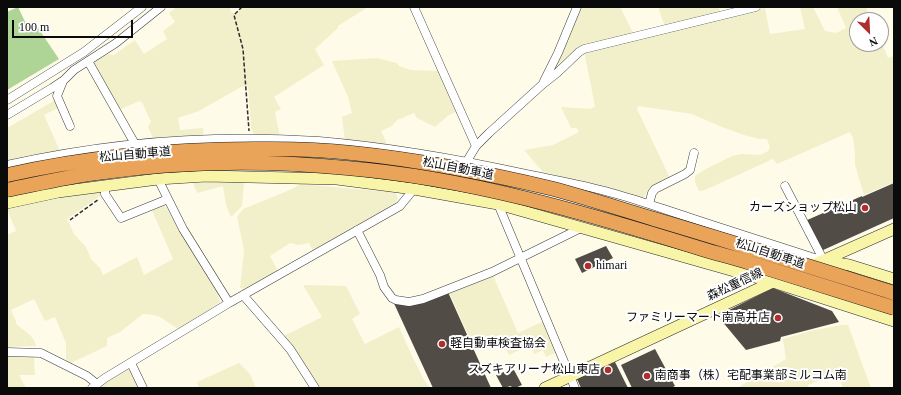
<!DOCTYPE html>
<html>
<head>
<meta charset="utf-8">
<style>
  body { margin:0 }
  #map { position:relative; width:901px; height:395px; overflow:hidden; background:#fefbe8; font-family:"Times New Roman",serif }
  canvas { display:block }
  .frame { position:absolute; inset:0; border:8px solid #0a0a0a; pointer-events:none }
  .north { position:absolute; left:849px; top:12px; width:40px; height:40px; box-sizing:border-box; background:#fff; border:1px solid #9d9d9d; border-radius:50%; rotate:156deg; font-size:11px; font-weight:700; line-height:16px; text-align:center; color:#0a0a0a }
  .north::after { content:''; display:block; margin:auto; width:14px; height:18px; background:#af2e2d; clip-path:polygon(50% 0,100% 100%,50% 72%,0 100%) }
  .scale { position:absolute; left:12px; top:20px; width:121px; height:18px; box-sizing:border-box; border:2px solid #0a0a0a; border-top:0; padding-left:5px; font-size:12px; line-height:14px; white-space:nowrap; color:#0a0a0a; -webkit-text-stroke:3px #fff; paint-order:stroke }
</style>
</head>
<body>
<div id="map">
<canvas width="901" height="395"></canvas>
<div class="frame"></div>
<div class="north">N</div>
<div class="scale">100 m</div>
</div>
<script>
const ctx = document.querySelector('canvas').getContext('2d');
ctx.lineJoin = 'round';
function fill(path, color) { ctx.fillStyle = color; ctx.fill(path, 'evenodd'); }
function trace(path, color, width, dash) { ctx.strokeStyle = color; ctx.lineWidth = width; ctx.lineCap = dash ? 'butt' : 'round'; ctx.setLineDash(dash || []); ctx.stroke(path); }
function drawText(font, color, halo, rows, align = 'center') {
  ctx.font = font + ' "Times New Roman","Noto Sans JP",serif'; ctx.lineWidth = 4; ctx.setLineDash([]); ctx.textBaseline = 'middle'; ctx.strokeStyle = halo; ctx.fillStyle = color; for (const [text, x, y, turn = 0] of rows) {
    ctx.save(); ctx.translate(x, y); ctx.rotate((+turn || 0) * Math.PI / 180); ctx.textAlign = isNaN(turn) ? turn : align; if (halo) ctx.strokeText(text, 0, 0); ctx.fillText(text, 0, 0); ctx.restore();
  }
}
fill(new Path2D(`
  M177 7H230L231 12 236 14 243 7H368L338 26V28L315 49 324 65 274 97 281 109 275 112 280 137 255 136 251 128 248 86 241 87 199 111 178 118 180 130 203 128 204 137 154 140 148 127 151 122 142 102 139 101 119 110 93 64 96 61 108 54 114 55 135 40 144 54 167 39 163 31 175 22 169 13Z
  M580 7H620L634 35 589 45 554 72 553 70Z
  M658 7H718L721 13 665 27Z
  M800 7H813L825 31 836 33 846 28 837 7H866L871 20H857V44H881V42L888 58 894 56V182L864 195 855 165V153L853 138 850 132 777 164 773 159 705 190 699 191 695 182V176L704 170 732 156 742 154 760 155 768 151 770 147 767 139H759L744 135 722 127 692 114 638 106 637 109 670 178 648 190 643 199 543 172 524 150 553 145 579 132 577 128H571L561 107 591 109 595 106 584 51 765 8 770 34 805 29Z
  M377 58 397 63 399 66 411 70 438 71 456 112 449 115 435 127 417 118 414 113 397 120 392 126 381 131 387 144 385 145 345 141 342 117 352 113 348 97 332 61Z
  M57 99 60 107 44 115 60 151 7 162V128Z
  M244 182 242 206 231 217 226 205 223 186 197 193 193 183Z
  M300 184 391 192 396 194 398 199 394 205 313 251 309 243 298 245 290 243 270 256 278 271 246 289 240 288 244 250 237 217 243 209 290 190Z
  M102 192 103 194 67 219 74 234 86 247 91 259 100 268 103 275 137 257 144 275 173 259 151 208 164 204 217 292 220 302 215 306 178 329 160 317 154 315 143 314 120 332 107 338V346L71 363 66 360V343L55 317 45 321 34 299 11 310 16 321V324L30 335 34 340 36 346 7 347V235L16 231 7 209 54 199Z
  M492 273 518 333 544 321 557 352 546 357 543 350 534 354 531 345 509 355 500 338 489 344 475 350 448 290Z
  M303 285 346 286 360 314 352 319 365 344 399 327 412 356 423 378 430 388H318L282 337 322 317Z
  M841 325H848L871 388H843L837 373 808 385 809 388H737L786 359 783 339 810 331Z
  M7 356 34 357 35 375H19L26 388H7Z
  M239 363 250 374 256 388H199L197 382Z
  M129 368 141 388H98Z`), '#f1f0cb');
fill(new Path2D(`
  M18 7 30 32 38 28 59 59 7 90V12Z`), '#aed496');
fill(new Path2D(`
  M894 183V218L821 251 805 221 862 196V197Z
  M606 246 613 258 582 273 575 259Z
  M773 288 832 311 839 322 781 337 780 341 746 350 721 320 719 315Z
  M447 290 491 388H433L392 299 409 301Z
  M655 349 675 386 671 388H632L621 365Z
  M615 362 628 388H581L577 379Z
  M514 370 522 385 515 388H512L511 386 503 388 496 375 504 372 505 374Z`), '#524c47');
const street = new Path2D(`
  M414 7 476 146
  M88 61 135 144
  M63 81 57 96 70 126
  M544 81 558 53 577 7
  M7 100 84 52 142 7
  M7 115 52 88 64 80 74 70 116 43 161 7
  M462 163 467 161 476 146 489 133 543 84 557 73 579 52 584 49 756 7
  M7 165C109 142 215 134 319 141 389 147 458 159 526 174 555 180 584 185 612 193 638 200 663 209 688 217 733 232 778 246 824 261
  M158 179 183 229 229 303
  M105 185V194L121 218 168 199
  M785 186 824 261
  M498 204 575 388
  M649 204 652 193 655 189 685 174 690 170 694 153
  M357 230 380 275 384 287 392 298 396 300 409 302 423 299 492 272 581 228
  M243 295 290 349 315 388
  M7 352 41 353 87 376 97 384
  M131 363 143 388
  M92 388 105 378 229 303 400 206 414 189 417 188`);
const secondary = new Path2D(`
  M7 203 58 192 158 179 206 176 337 179 414 189 498 204 773 282 894 321
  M824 261 849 265 894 279
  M806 268 894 229
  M545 388 775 281`);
trace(street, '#3d3d3d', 9);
trace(secondary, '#2c2c2c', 12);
trace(new Path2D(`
  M242 7 234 15 243 49 249 131
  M70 220 99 199`), '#2c2c2c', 1.5, [4, 2]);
trace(street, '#fff', 8);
trace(secondary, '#f9f5a8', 11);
const highwayBridge = new Path2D(`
  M7 175C95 155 179 148 270 149 297 149 325 150 352 153 420 160 487 173 554 189 587 198 621 209 654 219 735 243 814 268 894 293
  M7 190C37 184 66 177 97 173 179 161 264 160 347 168 469 178 586 213 702 249 718 254 735 258 750 263 798 278 846 293 894 308`);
trace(highwayBridge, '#1b1b1b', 15, []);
trace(highwayBridge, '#eaa45a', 14);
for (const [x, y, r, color] of [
  [865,208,4,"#af2e2d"],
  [588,266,4,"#af2e2d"],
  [778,318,4,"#af2e2d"],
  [442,344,4,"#af2e2d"],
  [608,370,4,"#af2e2d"],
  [647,376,4,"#af2e2d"]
]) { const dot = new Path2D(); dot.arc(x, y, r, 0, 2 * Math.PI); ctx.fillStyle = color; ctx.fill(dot); trace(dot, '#fff', 1.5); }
drawText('12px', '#0a0a0a', '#fff', [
  ["松山自動車道",135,155,-5],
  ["松山自動車道",458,169,11],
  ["松山自動車道",770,254,18],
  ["森松重信線",735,285,-25]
]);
drawText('12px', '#0a0a0a', '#fff', [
  ["カーズショップ松山",857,208],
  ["himari",596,266,"left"],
  ["ファミリーマート南高井店",770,318],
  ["軽自動車検査協会",450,344,"left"],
  ["スズキアリーナ松山東店",600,370],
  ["南商事（株）宅配事業部ミルコム南",655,376,"left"]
], 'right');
</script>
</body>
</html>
